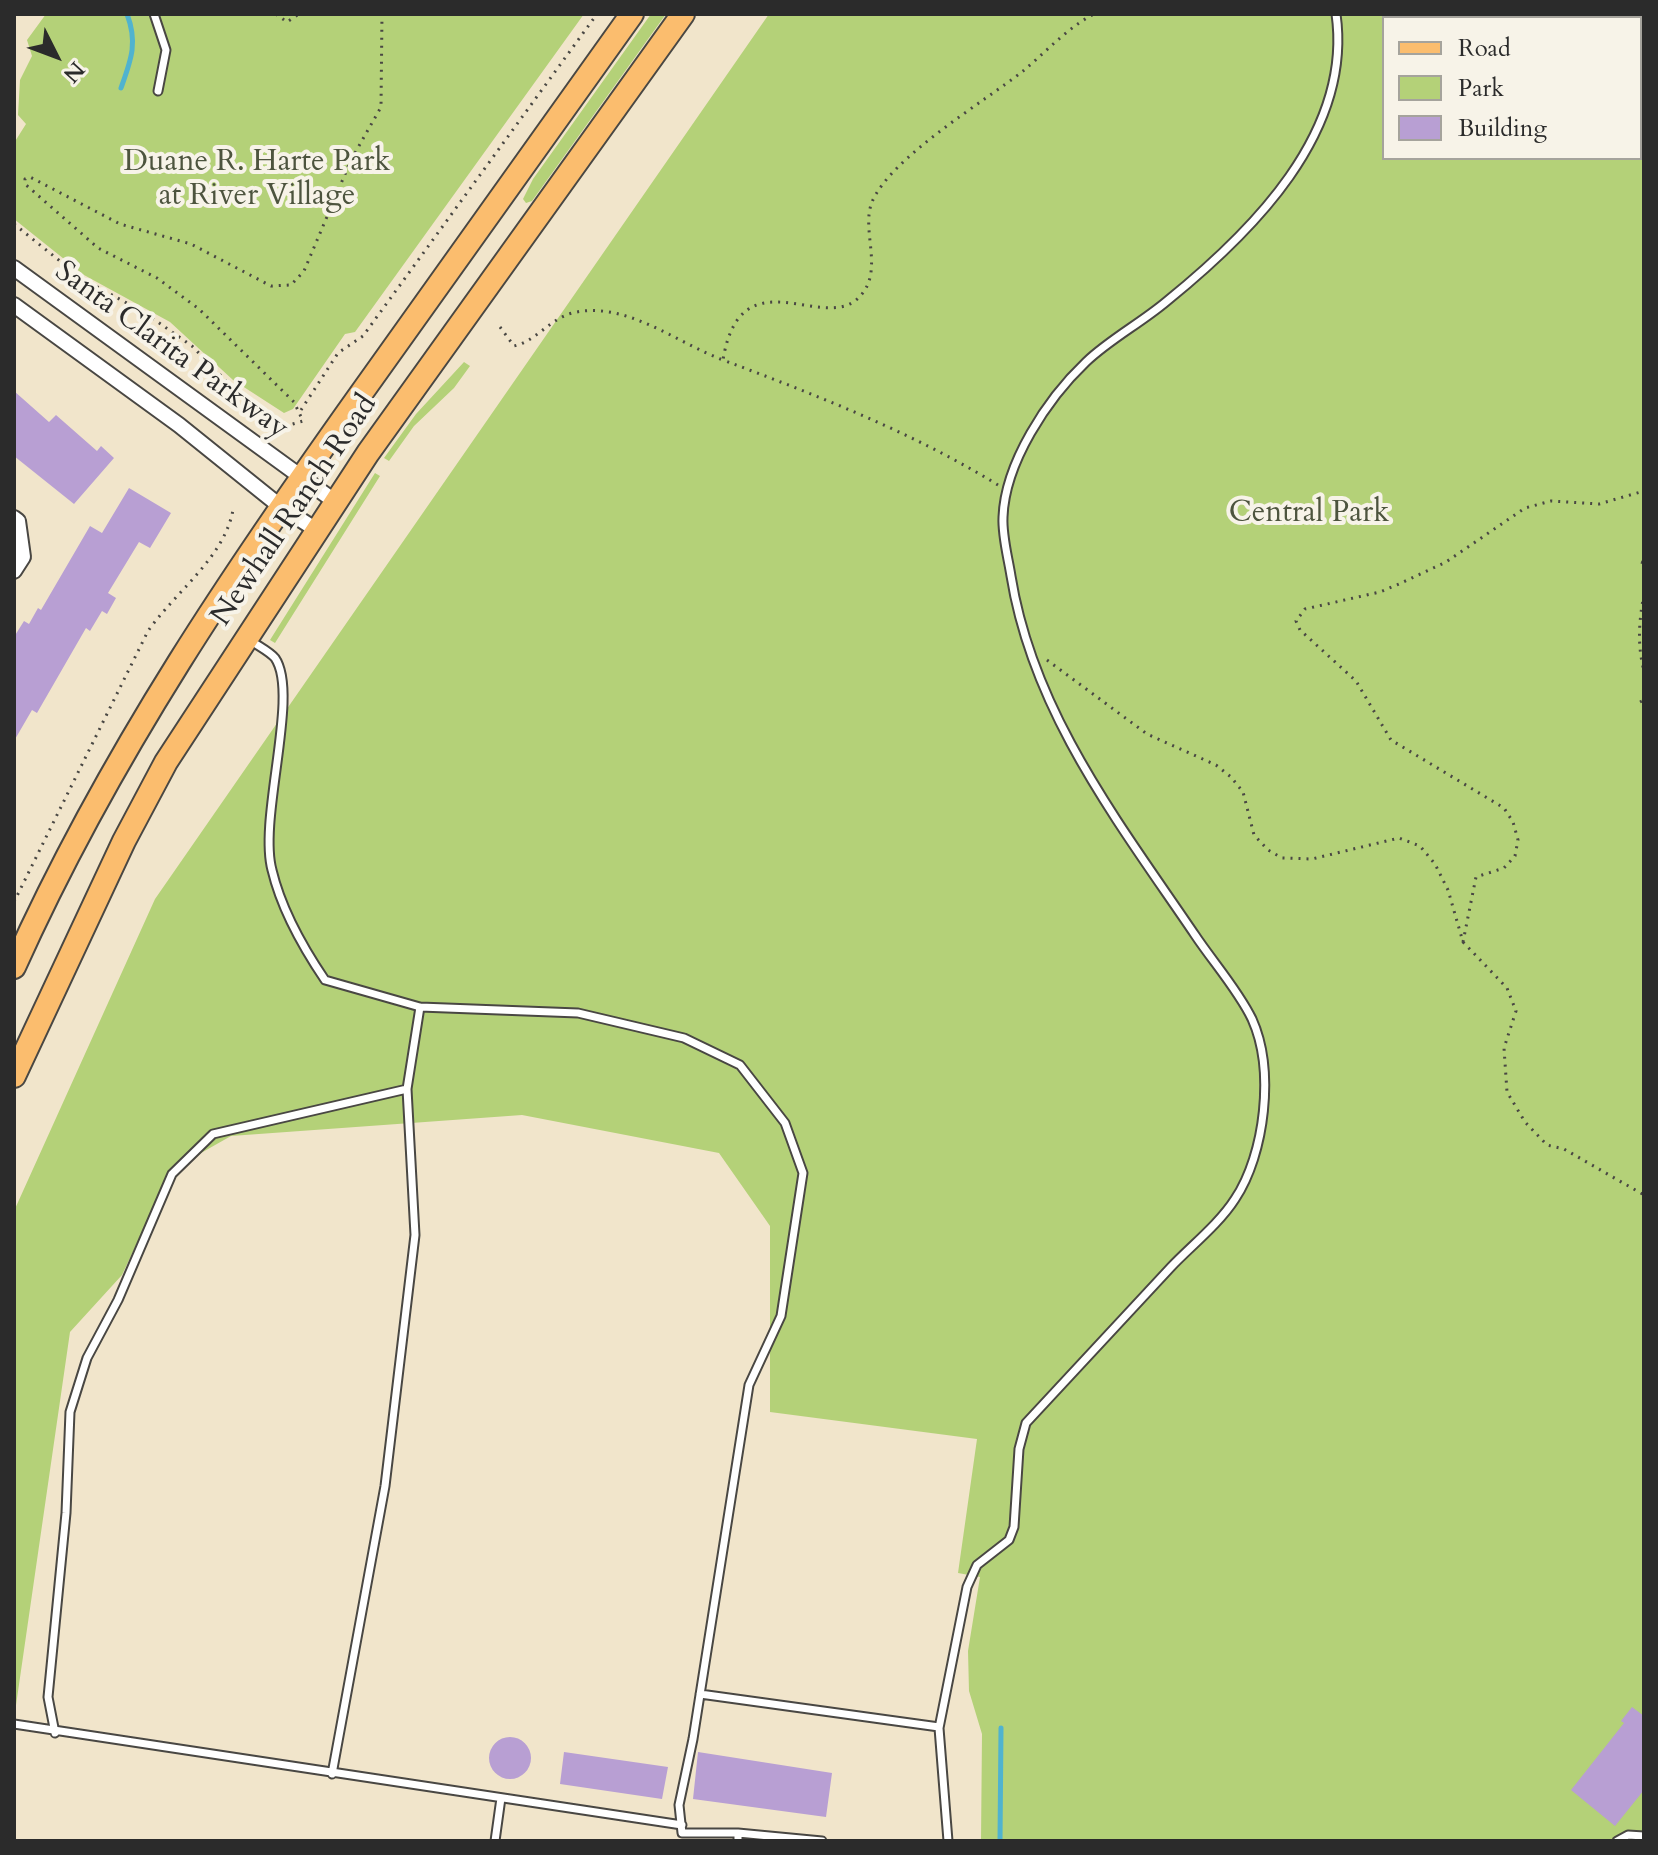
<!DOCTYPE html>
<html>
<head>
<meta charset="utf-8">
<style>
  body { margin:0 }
  #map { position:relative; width:1658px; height:1855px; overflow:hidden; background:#f1e5cb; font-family:Cardo,serif }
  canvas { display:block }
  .frame { position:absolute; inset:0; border:16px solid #2b2b2b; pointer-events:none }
  .legend { position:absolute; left:1382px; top:16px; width:260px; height:144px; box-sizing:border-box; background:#f7f3e8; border:2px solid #a5a39c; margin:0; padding:10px 14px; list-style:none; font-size:24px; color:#2b2b2b }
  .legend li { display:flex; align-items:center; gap:16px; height:40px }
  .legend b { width:40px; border:2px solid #a5a39c }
  .north { position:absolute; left:16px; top:16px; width:80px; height:80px; -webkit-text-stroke:6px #f7f3e8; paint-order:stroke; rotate:132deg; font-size:22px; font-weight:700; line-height:32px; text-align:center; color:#2b2b2b }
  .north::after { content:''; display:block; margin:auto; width:28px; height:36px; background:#2b2b2b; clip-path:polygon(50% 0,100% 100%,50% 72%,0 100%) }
</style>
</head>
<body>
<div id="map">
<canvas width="1658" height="1855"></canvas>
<div class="frame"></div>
<ul class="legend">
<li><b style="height:10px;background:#fbbd6e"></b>Road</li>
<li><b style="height:22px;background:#b4d178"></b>Park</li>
<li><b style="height:22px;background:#b89fd3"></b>Building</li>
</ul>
<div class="north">N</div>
</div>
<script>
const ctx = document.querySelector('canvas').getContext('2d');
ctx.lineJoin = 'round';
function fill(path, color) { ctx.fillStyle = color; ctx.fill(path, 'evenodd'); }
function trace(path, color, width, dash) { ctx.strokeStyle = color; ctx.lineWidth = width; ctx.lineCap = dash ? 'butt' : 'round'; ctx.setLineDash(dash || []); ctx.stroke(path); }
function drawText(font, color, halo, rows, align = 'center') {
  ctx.font = font + ' Cardo,serif'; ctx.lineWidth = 8; ctx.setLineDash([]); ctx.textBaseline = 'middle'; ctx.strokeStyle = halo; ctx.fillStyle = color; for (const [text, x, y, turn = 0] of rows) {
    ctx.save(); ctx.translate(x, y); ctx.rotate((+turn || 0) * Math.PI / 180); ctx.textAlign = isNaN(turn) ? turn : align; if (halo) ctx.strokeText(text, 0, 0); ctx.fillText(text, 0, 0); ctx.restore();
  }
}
fill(new Path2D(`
  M46 14H584L355 332 345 334 293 409 284 413 233 380 170 322 84 275 14 219V143L26 124 18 115 20 80 32 56 27 40Z
  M651 14H666L532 201 526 203 523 199 533 179Z
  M769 14H1644V1841H981L982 1734 969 1691 968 1651 980 1577 958 1573 977 1439 770 1412V1226L719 1153 522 1115 231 1136 171 1170 122 1275 70 1332 14 1719V1211L155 899ZM1384 18H1640V158H1384Z
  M464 362 470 366 454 388 414 426 389 461 384 458 416 414Z
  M375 473 380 476 275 643 270 640Z`), '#b4d178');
trace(new Path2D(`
  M121 88C131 60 138 43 127 14
  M1000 1841 1001 1728`), '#50b3cf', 5);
fill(new Path2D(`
  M14 391 49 422 56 415 97 451 101 446 114 458 74 504 14 456Z
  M129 488 171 513 150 548 139 542 108 593 116 598 107 614 102 611 90 631 86 628 37 713 32 710 14 741V637L24 621 29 624 38 608 41 610 90 526 102 533Z
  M1632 1707 1644 1716V1790L1615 1826 1571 1790 1624 1723 1621 1721Z
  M489 1758a21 21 0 1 1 42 0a21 21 0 1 1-42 0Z
  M564 1752 668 1767 662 1799 560 1784Z
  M698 1752 832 1773 826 1817 693 1799Z`), '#b89fd3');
const service = new Path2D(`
  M154 14 166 50 158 91
  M250 640C258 646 269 651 275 658 300 694 258 818 272 870 281 908 304 949 325 980L420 1007 578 1013 684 1038 740 1065 785 1123 803 1173 781 1316 749 1385 693 1739 679 1805 682 1833H738V1841
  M700 1694 939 1727
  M14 1724 682 1825
  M55 1733 48 1697 66 1513 70 1412 87 1358 118 1300 172 1174 213 1134 407 1089
  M332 1774 385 1486 415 1235 407 1089 420 1007
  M738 1833 822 1841
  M495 1841 501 1798
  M948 1841 939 1728 967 1587 977 1565 1009 1540 1014 1527 1019 1449 1026 1423C1074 1371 1122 1319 1171 1267 1191 1246 1219 1224 1235 1199 1265 1154 1275 1070 1252 1019 1238 990 1213 962 1195 935 1119 823 1033 713 1011 576 1008 557 1002 536 1003 517 1005 463 1047 399 1086 362 1110 339 1141 323 1167 301 1251 233 1353 133 1336 14
  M1617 1841 1628 1835 1644 1836`);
const minor = new Path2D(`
  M14 268 337 503
  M14 305 179 425 281 507 318 531
  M14 518 18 521 23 557 14 571`);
const primary = new Path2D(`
  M14 967C110 753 239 564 375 374 461 254 546 134 632 14
  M14 1076 124 841 166 762 368 453 683 14`);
trace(service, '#494743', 11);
trace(minor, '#494743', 18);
trace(primary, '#494743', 26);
trace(new Path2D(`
  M276 14 287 22 299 14
  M14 224 81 278 145 313 192 346 228 383 275 417 279 428 303 421 294 402 199 309 157 278 98 248 25 184V179L30 177 120 224 191 244 271 286 291 285 304 271 351 160 381 107 382 14
  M500 327 514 346C536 341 550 319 572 313 625 300 675 342 723 360
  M301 410 338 353 363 336 597 14
  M998 485C912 432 816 395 723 360 740 256 820 330 856 300 887 274 860 232 872 202 891 157 984 102 1023 71 1046 52 1067 28 1094 14
  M1641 562 1644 563
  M1644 594C1639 621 1637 644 1644 671
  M1047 660 1147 734 1216 765 1231 777 1243 792 1254 835 1268 850 1282 858 1312 859 1399 838 1420 846 1435 864 1448 890 1463 942 1476 877 1504 868 1515 856 1518 840 1513 822 1504 808 1391 740 1356 681 1300 630 1296 621 1305 609 1380 592 1399 584 1446 562 1525 508 1551 501 1599 504 1644 491
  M1640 702 1644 700
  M14 902 148 631C176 591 224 558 233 510
  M1463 942 1507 988 1516 1011 1504 1048 1507 1092 1525 1122 1547 1145 1564 1149 1644 1195`), '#494743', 3, [2, 6]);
trace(service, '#fff', 7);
trace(minor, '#fff', 14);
trace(primary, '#fbbd6e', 22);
drawText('30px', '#4d543e', '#f7f3e8', [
  ["Duane R. Harte Park",257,163],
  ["at River Village",257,197],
  ["Central Park",1309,514]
]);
drawText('30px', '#2b2b2b', '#f7f3e8', [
  ["Santa Clarita Parkway",171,351,36],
  ["Newhall Ranch Road",295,511,-56]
]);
</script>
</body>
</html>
